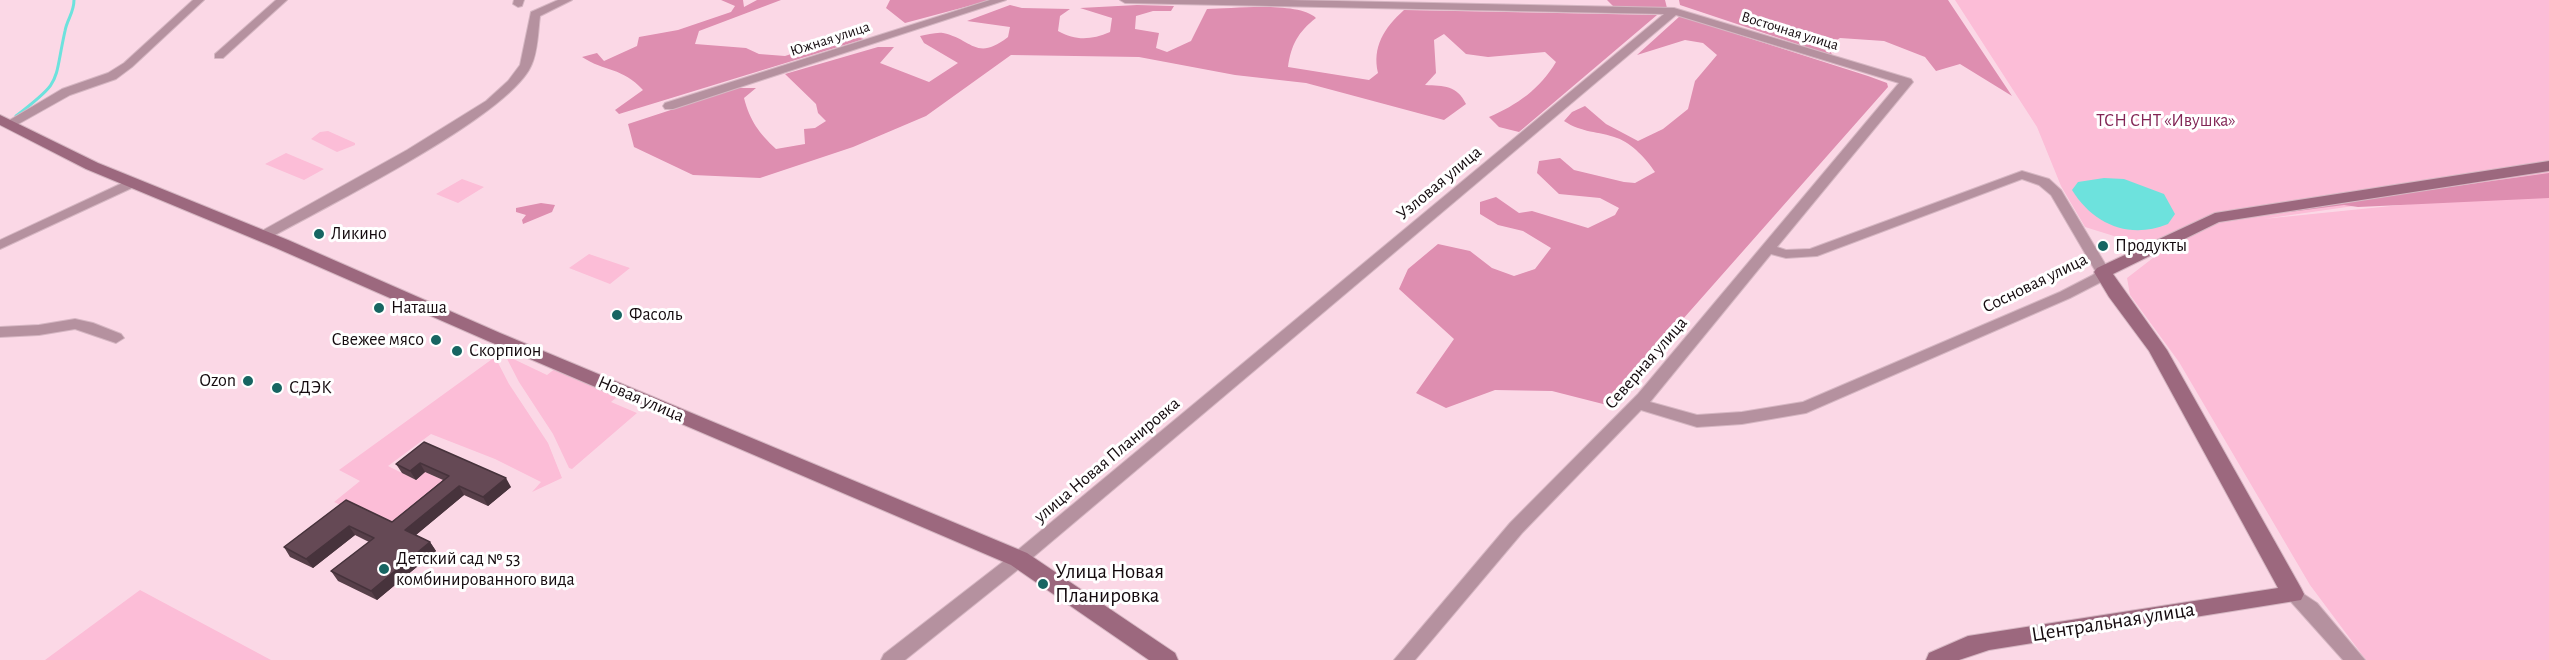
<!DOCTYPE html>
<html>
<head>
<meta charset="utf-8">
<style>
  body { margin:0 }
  canvas { display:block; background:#fbd8e6 }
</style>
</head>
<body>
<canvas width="2549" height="660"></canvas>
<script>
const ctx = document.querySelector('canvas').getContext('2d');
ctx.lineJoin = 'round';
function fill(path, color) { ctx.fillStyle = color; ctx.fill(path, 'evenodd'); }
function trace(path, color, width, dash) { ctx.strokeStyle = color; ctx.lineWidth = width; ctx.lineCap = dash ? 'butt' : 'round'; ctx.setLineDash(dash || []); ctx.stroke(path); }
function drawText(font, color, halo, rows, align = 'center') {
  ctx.font = font + ' "Alegreya Sans",sans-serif'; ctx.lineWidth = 6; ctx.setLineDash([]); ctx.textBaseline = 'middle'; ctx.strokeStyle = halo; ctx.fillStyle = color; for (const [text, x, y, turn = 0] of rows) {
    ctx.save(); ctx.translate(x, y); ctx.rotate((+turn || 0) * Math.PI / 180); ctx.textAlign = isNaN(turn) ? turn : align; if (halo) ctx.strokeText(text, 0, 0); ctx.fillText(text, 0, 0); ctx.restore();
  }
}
fill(new Path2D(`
  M1955 0H2549V178L2263 219 2549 190V660H2366L2310 585 2179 362 2130 295 2127 278 2162 251 2085 227 2061 186 2037 127Z
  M328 131 355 143V145L337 152 311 139 320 132Z
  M286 153 324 169 304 180 265 164Z
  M462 179 484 187 458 203 436 194Z
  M589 254 630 268 610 284 569 268Z
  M505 355 547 375 556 368 618 396 611 402 637 413 572 469 569 468 553 434 519 382Z
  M495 357 509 384 548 443 562 478 532 492 541 482 495 459 431 434 388 466 416 480 425 472 454 485 397 531 334 502 360 481 339 470Z
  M140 590 271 660H45Z`), '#fcbdd7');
fill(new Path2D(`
  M721 0H743L744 7 757 0H781L699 31 695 44 746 48 759 54 785 56 850 35 864 39 619 114 615 110 643 90C622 67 605 72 582 57L597 53 604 61 637 46 639 37 678 30 731 12 735 6Z
  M890 0H991L905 23 886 8Z
  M1607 0H1665L1667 8 1614 7Z
  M1679 0H1948L2012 96 1960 64 1936 71 1925 57 1884 41 1840 38 1827 46 1833 56 1680 5Z
  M1010 5 1022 8 1070 9 1060 16 1058 31C1076 41 1091 40 1110 32L1112 18 1080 8 1137 5 1174 6 1171 11H1153L1136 16 1135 29 1159 33 1156 48 1167 52 1191 41 1207 9C1232 9 1298 1 1316 18 1298 32 1291 45 1288 67L1369 80 1378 73C1372 47 1384 28 1404 10L1657 15 1519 132 1499 127 1489 117C1517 105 1540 89 1556 62L1545 52 1488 57 1466 54 1444 34 1434 40 1436 73 1425 85C1444 86 1457 85 1466 104L1444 120 1306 83 1235 75 1139 57 1011 55 926 116 853 147 760 178 693 175 634 147 628 124 738 88H756L744 98C750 121 759 133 776 149L805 144 804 129 815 128 826 121 818 113 816 104 785 74 878 47H894L880 63 929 82 958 63 924 43 920 36C927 35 936 32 943 33 972 39 976 62 1008 37L1010 27 967 21Z
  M1680 16 1868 76 1887 83 1888 87 1607 405 1552 391 1495 390 1446 408 1416 393 1454 339 1399 289 1408 269 1438 244 1470 251 1492 268 1514 276 1535 269 1551 248 1523 231 1498 225 1480 214V202L1496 197 1519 213 1532 211 1588 228 1615 215 1619 208 1600 198 1559 194 1537 173 1539 161 1560 158 1574 170 1624 182 1635 183 1655 172C1647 160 1632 143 1617 138 1598 131 1582 133 1564 121L1572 112 1585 106 1606 124 1638 141 1663 129 1688 109 1695 81 1717 55 1703 43 1685 40 1637 55Z
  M2549 173V198L2358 207 2344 205 2290 212 2285 210Z
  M541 203 555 205 552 212 523 224 522 220 526 215 516 212V208Z`), '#de8eb0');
fill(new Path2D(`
  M2104 178 2124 179 2164 194 2175 214 2168 224C2129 240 2093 224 2072 190L2078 182Z`), '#6de2dd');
trace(new Path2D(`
  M16 116C63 80 53 85 65 31 67 19 74 13 74 0`), '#6de2dd', 3);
const street = new Path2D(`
  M193 0H204L132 67 116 79 70 95 13 127 9 128 3 124 62 89 108 73 124 63Z
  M276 0H287L223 58H215V54Z
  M514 0H524L522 6 518 7 513 4Z
  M558 0H572L540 16C538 31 538 52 531 66 508 117 323 208 268 239H258L256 236 258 233 407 150 486 101 508 81 520 65 531 12Z
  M990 0H1006L673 109H665L663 106 665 103Z
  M1120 0H1289L1674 8 1911 79 1913 82 1777 247 1786 250 1810 249 2022 171 2049 179 2061 190 2110 272 2103 281 2070 298 1806 413 1742 424 1697 427 1641 410 1522 533 1415 660H1394L1510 523 1638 394 1899 83 1676 15 1025 564 905 660H881L884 654 1013 554 1664 14 1125 3ZM2022 179 2039 185 2051 195 2096 272 2093 275 2060 292 1803 402 1742 412 1697 415 1650 402 1771 254 1786 258 1817 256Z
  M131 179 136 180 138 183 136 186 0 249V240Z
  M75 319 93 323 121 334 124 338 116 343 75 329 39 335 0 337V327L39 325Z
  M2293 587 2317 603 2365 660H2343L2284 594 2287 589Z`);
const secondary = new Path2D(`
  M0 115 98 163 288 240 500 333 1027 553 1175 653 1178 660H1149L1011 565 488 341 276 248 86 169 0 125Z
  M2549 161V171L2219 222 2113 274 2167 350 2301 588 2304 594 2301 600 1989 650 1959 660H1926L1929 653 1968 636 2278 588 2149 351 2109 297 2094 272 2097 268 2215 213Z`);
trace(street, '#d6b7c3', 2);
trace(secondary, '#d6b7c3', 2);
fill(street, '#b5919f');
fill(secondary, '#9c687e');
fill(new Path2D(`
  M424 442 511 487 488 506 464 495 416 535 430 542 436 551 377 600 338 581 331 571 369 542 355 535 313 568 290 557 284 547 346 500 392 522 443 480 425 472 416 480 402 473 396 464Z`), '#573f49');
fill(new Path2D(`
  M420 463 425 472 416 480 410 471Z
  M506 478 511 487 488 506 483 497Z
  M459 486 464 495 411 539 405 530Z
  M349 526 355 535 313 568 306 559Z
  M430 542 436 551 377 600 371 591Z`), '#47333c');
const building = new Path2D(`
  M424 442 506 478 483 497 459 486 405 530 430 542 371 591 331 571 374 538 349 526 306 559 284 547 346 500 392 522 449 476 420 463 410 471 396 464Z`);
fill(building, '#654955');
trace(building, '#47333c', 1.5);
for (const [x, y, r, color] of [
  [319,234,6,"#176562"],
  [2103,246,6,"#176562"],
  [379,308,6,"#176562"],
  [617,315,6,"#176562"],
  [436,340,6,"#176562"],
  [457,351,6,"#176562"],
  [248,381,6,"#176562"],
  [277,388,6,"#176562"],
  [384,569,6,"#176562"],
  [1043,584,6,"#176562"]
]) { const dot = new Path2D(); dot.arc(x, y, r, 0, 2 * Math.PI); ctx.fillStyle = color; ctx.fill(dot); trace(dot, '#fff', 2); }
drawText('15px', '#140a0e', '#fff', [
  ["Восточная улица",1790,31,17],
  ["Южная улица",830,39,-18]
]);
drawText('18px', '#822555', '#fff', [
  ["ТСН СНТ «Ивушка»",2166,121]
]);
drawText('18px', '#140a0e', '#fff', [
  ["Узловая улица",1439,183,-40],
  ["Сосновая улица",2035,283,-26],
  ["Северная улица",1646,363,-49],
  ["Новая улица",641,399,23],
  ["улица Новая Планировка",1107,460,-40]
]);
drawText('18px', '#140a0e', '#fff', [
  ["Ликино",331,234],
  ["Продукты",2115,246],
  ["Наташа",391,308],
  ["Фасоль",629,315],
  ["Свежее мясо",424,340,"right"],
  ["Скорпион",469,351],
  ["Ozon",236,381,"right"],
  ["СДЭК",289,388],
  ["Детский сад № 53",396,559],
  ["комбинированного вида",396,580]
], 'left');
drawText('21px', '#140a0e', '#fff', [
  ["Улица Новая",1055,572],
  ["Планировка",1055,596]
], 'left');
drawText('21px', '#140a0e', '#fff', [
  ["Центральная улица",2113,622,-9]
]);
</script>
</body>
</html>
